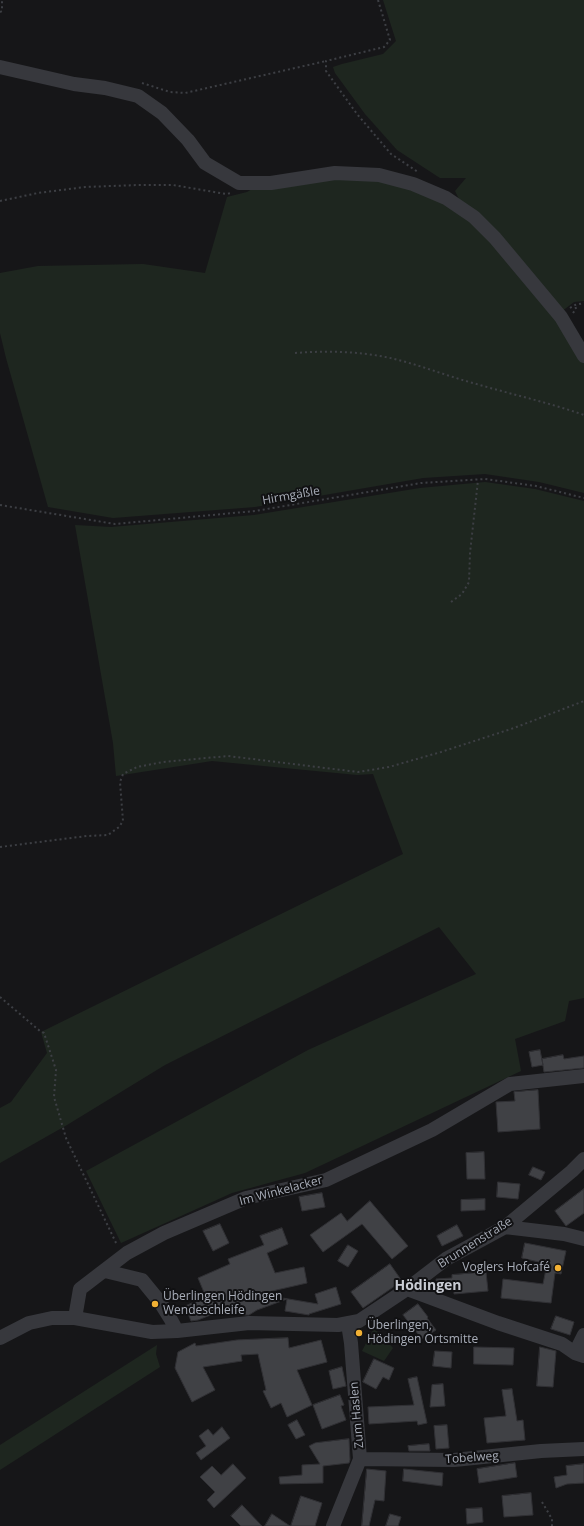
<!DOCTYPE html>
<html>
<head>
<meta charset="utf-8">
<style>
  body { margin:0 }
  canvas { display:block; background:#161618 }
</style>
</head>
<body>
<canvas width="584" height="1526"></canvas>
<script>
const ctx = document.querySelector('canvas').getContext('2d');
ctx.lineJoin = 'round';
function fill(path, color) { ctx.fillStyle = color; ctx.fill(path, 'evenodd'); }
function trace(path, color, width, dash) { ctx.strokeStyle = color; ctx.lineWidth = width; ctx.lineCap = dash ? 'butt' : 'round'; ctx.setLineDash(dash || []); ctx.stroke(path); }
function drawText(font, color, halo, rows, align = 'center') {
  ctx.font = font + ' "Open Sans",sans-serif'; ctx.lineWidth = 4; ctx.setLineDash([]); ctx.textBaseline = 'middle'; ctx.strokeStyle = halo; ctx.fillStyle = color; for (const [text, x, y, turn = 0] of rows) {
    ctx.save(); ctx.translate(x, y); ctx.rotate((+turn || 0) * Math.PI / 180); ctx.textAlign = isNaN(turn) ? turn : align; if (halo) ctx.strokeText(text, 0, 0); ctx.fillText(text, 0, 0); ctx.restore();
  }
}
fill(new Path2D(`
  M383 0H584V301L574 302 561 312 461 203 455 191 466 178H440L397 150 365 114 335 73 333 67 342 64 383 54 396 41Z
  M333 177 378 179 445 200 471 219 560 321 584 362V493L539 482 485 474 423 478 255 507 113 518 48 507 6 358 0 333V273L38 266 143 264 205 273 227 197 247 192 254 188Z
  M485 482 535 489 584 501V998L569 1001 565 1021 515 1039 521 1071 305 1173 232 1193 121 1243 86 1171 308 1050 476 974 439 927 165 1065 67 1125 0 1163V1108L11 1102 47 1053 41 1032 403 854 373 774 357 775 212 761 116 776 113 743 75 525 111 527 254 515 420 488Z
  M374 1328 393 1348 384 1361 362 1351Z
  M157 1345 156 1354 160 1367 0 1470V1445Z`), '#1e261f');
const building = new Path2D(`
  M540 1050 543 1065 532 1067 529 1052Z
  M563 1055 564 1059 584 1056V1068L544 1072 542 1059Z
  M538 1090 540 1129 498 1132 496 1102 515 1101 514 1092Z
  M484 1152 485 1179H467L466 1153Z
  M533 1167 545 1172 541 1180 529 1175Z
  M498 1182 520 1184 518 1199 497 1197Z
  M584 1189V1213L566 1226 555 1211Z
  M322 1193 325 1207 302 1211 299 1197Z
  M485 1199V1210L461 1211V1200Z
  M370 1201 408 1246 392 1259 362 1224 323 1252 310 1235 341 1213 347 1221Z
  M220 1224 229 1243 213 1251 203 1231Z
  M457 1225 463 1236 442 1246 437 1236Z
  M282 1228 288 1244 267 1253 275 1273 304 1267 307 1283 259 1294 318 1304 315 1294 336 1287 341 1304 309 1314V1315L285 1311 287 1299 257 1310 249 1315H241L235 1305 198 1320 191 1321 185 1306 206 1297 198 1278 230 1264 228 1259 264 1245 260 1236Z
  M525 1243 566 1251 561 1274 555 1273 551 1303 501 1298 503 1279 543 1284 547 1264 522 1258Z
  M348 1245 358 1251 348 1267 338 1261Z
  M390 1264 402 1281 363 1308 351 1292Z
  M486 1272 488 1291 454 1294V1290L437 1291 436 1279 452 1278V1275Z
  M418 1304 428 1317 427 1318 436 1330 422 1339 403 1315Z
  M556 1316 574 1322 570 1335 551 1329Z
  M288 1338 289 1348 321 1340 327 1362 297 1370 312 1405 287 1417 281 1403 271 1408 263 1391 266 1390 258 1354 241 1355 242 1361 203 1367 215 1390 192 1402 175 1368 178 1352 195 1343 196 1346 237 1340Z
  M474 1347 514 1348 513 1365 474 1364Z
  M540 1347 556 1351 553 1387 537 1386Z
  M435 1351 452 1352 451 1368 433 1366Z
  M374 1359 394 1368 389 1380 383 1377 376 1389 363 1382Z
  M342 1367 346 1386 333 1389 329 1371Z
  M417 1377 427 1423 418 1425 417 1421 369 1424 368 1407 414 1405 408 1379Z
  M443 1384 445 1406 430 1407 432 1385Z
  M512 1389 517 1421 523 1420 525 1440 487 1443 484 1418 506 1416 502 1390Z
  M340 1395 344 1405 341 1406 346 1420 322 1429 313 1405Z
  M297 1420 305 1435 296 1439 288 1425Z
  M447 1425 449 1448 436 1449 434 1426Z
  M222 1427 230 1438 201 1460 196 1453 206 1446 199 1436 208 1429 213 1435Z
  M349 1439 350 1460 349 1463 323 1466V1483L280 1484 279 1477 302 1475V1465L320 1464 309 1446 315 1443Z
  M429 1444 430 1451H409L408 1446Z
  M515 1463 517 1477 479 1483 477 1469Z
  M233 1464 246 1478 214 1508 207 1500 215 1492 200 1477 212 1466 221 1475Z
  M584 1464V1483L567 1484 556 1488 554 1477 567 1475 566 1466Z
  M367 1469 386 1471 384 1501 375 1500 369 1526H362Z
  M404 1469 443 1473 442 1486 403 1481Z
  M531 1493 533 1515 504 1517 502 1496Z
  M301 1496 322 1503 315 1526H291Z
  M242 1505 262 1526H241L231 1516Z
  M482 1508 483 1522 467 1524 466 1509Z
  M272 1514 290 1526H265Z
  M390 1514 401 1517 398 1526H386Z`);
fill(building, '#404145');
trace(building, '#303034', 1);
trace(new Path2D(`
  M378 0 390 40 384 47 326 61V71L357 114 391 154 418 172
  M0 12 2 11V0
  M142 83 170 92 185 93 326 61
  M0 201 38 193 85 187 139 185H173L226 194 231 193
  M570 308 575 305 584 303
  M573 313 576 309 575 305
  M295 353C321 351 347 351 374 355 408 360 440 374 473 383 510 394 547 402 584 415
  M0 505 115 524 255 511 421 483 485 479 536 486 584 498
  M451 602 462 594 469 582 470 553 478 480
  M0 847 87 836 108 835 119 827 123 821 120 782 123 774 137 767 163 762 228 756 358 772 389 767 441 752 514 728 584 701
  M0 997 40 1031 44 1033 56 1070 54 1097 66 1138 117 1245
  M542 1502 552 1519V1526`), '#3d3f44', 2, [2, 3]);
trace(new Path2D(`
  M0 67 74 84 105 88 138 96 162 113 188 140 205 163 239 183H271L335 173 379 175 413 184 446 198 474 217 495 238 561 317 584 356
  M505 1227 564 1234 584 1239
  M105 1271 142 1280 160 1302 170 1318 177 1331
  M407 1289 498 1323 562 1344 575 1353 584 1356
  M75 1318 80 1289 127 1253 164 1233 246 1198 326 1180 432 1130 510 1084 584 1076
  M0 1338 29 1323 52 1318H75L152 1332 177 1331 249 1323 338 1325 359 1321 407 1289 446 1259 505 1227 572 1171 584 1159
  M575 1353 584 1335
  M360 1459 454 1460 541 1451 584 1449
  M333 1526 360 1459 351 1343 348 1324`), '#37383d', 14);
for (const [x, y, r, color] of [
  [558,1268,4,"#f2b134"],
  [155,1304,4,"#f2b134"],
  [359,1333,4,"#f2b134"]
]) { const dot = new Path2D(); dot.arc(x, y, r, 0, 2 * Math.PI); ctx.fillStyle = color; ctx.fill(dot); trace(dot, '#111113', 1.5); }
drawText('12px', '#a8adb8', '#111113', [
  ["Hirmgäßle",291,496,-10],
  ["Im Winkelacker",281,1191,-15],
  ["Brunnenstraße",475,1243,-32],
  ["Zum Haslen",357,1415,-95],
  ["Tobelweg",472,1458,-4]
]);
drawText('12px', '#a8adb8', '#111113', [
  ["Voglers Hofcafé",550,1268,"right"],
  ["Überlingen Hödingen",163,1297],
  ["Wendeschleife",163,1311],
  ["Überlingen,",367,1326],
  ["Hödingen Ortsmitte",367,1340]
], 'left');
drawText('bold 14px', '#c9ccd4', '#111113', [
  ["Hödingen",428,1286]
]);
</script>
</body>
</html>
